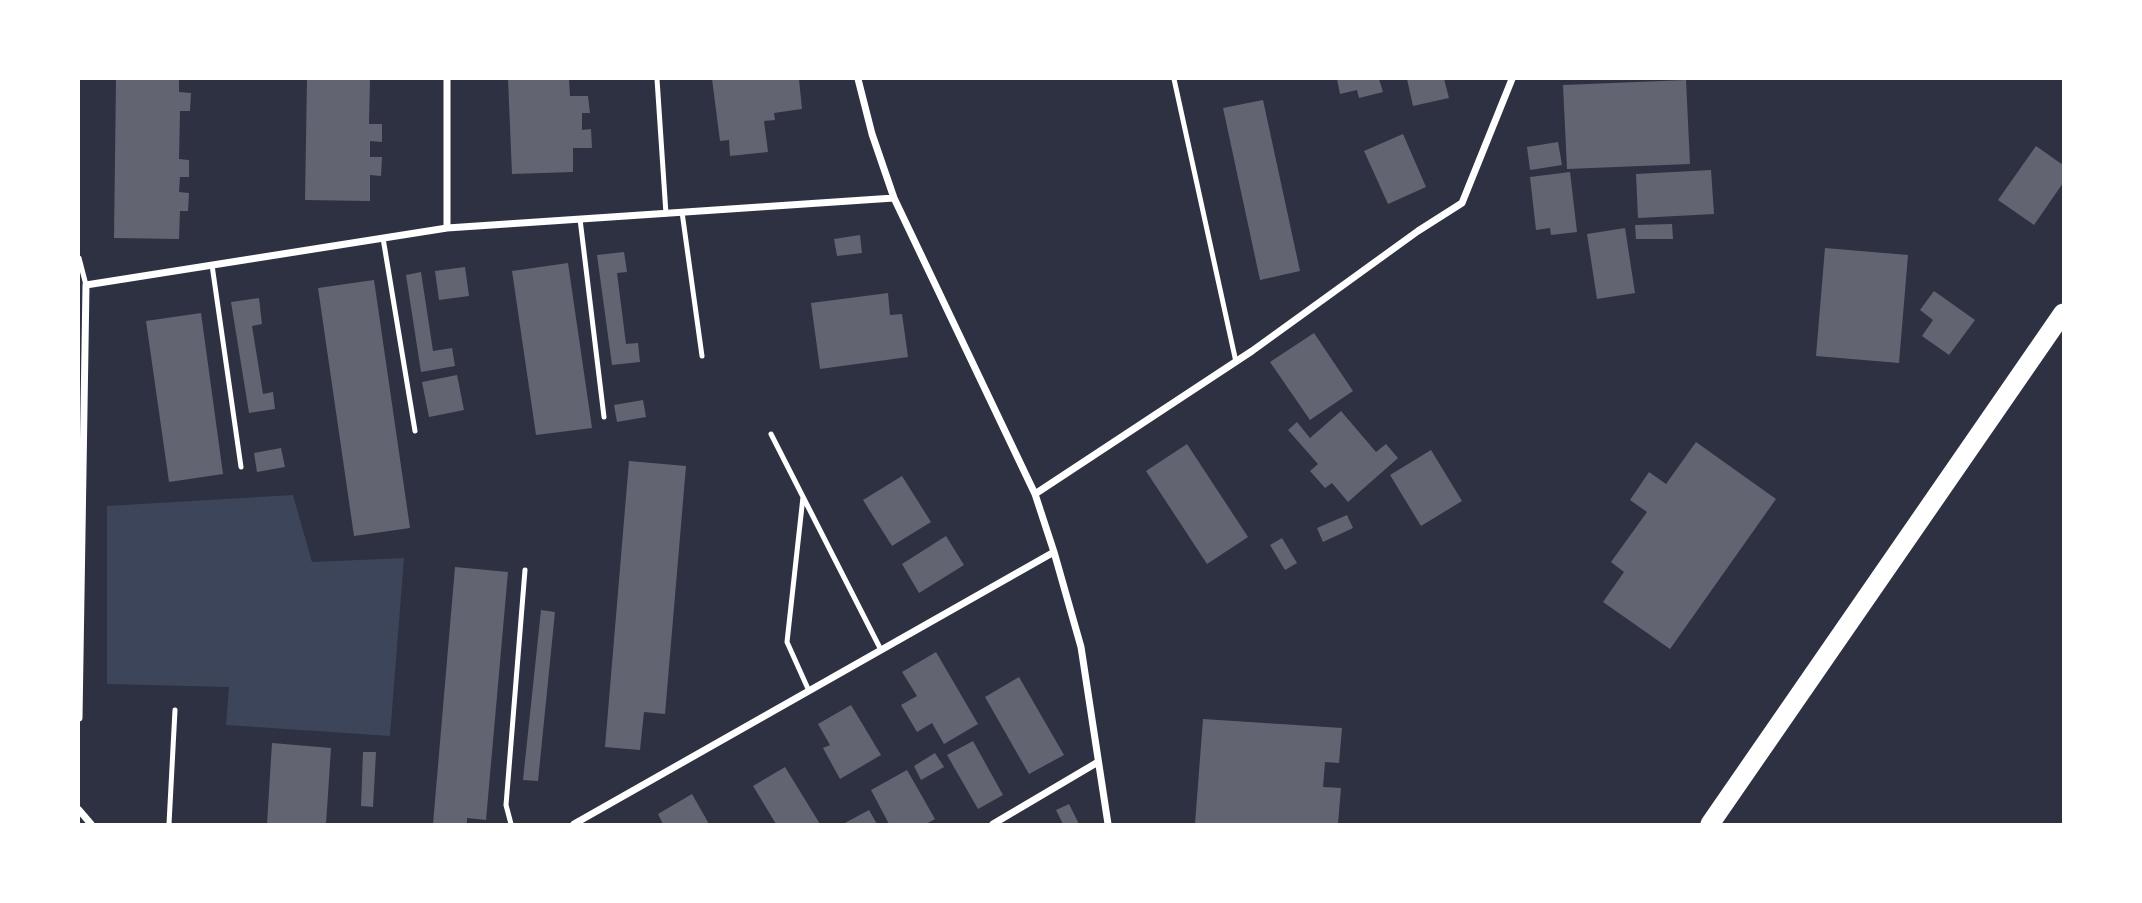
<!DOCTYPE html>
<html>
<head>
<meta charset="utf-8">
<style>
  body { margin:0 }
  #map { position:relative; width:2142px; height:903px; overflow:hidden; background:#2d3142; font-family:"Fira Sans Condensed",sans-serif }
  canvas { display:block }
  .frame { position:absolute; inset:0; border:80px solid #fff; pointer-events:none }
</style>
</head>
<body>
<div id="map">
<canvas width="2142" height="903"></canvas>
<div class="frame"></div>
</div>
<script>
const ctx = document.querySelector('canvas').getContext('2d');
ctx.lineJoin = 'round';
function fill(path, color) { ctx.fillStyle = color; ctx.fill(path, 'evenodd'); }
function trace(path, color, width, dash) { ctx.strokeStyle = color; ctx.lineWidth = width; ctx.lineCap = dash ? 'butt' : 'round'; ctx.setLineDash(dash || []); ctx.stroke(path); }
fill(new Path2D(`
  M293 495 312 562 404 558 390 736 226 725 229 687 107 684V506Z`), '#3c4559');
fill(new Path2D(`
  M116 79H179V92L191 93 190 111H180L179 159 189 160V177H180L179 192 189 193 188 211H180L179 239 114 238Z
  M307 79H370L369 124H382V142L370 141V157H382L381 176 370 175V201L305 200Z
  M508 79H569L570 96H588L590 113H582V130L591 129 592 148H573V172L512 174Z
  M712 79H799L802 109 774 113 775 120 764 121 768 152 730 156 729 140 720 141Z
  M1337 79H1379L1383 92 1359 98 1357 90 1340 94Z
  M1407 79H1444L1449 98 1413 106Z
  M1686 80 1690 164 1567 169 1563 85Z
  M1263 100 1300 271 1260 280 1223 108Z
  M1403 134 1426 187 1388 204 1364 151Z
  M1558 142 1562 165 1530 170 1527 147Z
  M2036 146 2063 165V183L2034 225 1998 200Z
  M1711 170 1714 214 1638 218 1636 174Z
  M1570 172 1577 232 1551 235 1550 228 1536 230 1530 177Z
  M1672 224 1673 239H1636L1635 225Z
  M1625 228 1635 293 1597 299 1587 234Z
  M860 235 862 253 837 256 834 239Z
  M1825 248 1908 255 1899 363 1816 356Z
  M624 252 627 272 617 273 626 344 638 343 640 362 612 365 597 255Z
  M568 263 592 428 536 435 512 271Z
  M465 267 469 296 439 300 435 271Z
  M421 272 433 351 452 348 455 366 421 372 406 275Z
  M374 280 410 528 354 536 318 288Z
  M1934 291 1975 320 1949 355 1922 336 1933 320 1920 310Z
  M888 293 890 315 902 314 908 357 820 369 811 303Z
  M259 298 262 324 252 326 263 394 273 392 275 409 249 413 231 302Z
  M201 313 223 474 169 482 146 321Z
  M1314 333 1353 391 1310 420 1270 362Z
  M457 375 464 410 429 417 422 382Z
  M643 400 646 417 617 422 614 405Z
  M1341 411 1376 452 1386 444 1398 458 1348 502 1332 483 1325 488 1310 471 1318 464 1288 430 1297 422 1310 438Z
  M1696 442 1776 499 1670 649 1603 602 1624 572 1611 562 1647 512 1630 500 1649 472 1666 484Z
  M1187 444 1248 537 1207 564 1146 471Z
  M281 448 285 467 257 472 254 453Z
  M1431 450 1462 501 1421 526 1390 475Z
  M629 461 686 466 665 714 644 712 640 750 605 747Z
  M902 476 931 522 892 546 863 500Z
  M1347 515 1353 528 1323 542 1317 528Z
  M946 536 964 565 919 593 902 564Z
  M1282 538 1297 563 1285 570 1270 545Z
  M455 567 508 572 486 820 467 818V824H433Z
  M541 610 555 612 538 781 523 780Z
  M936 652 978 724 944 744 932 723 917 732 901 705 917 696 902 672Z
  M1019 677 1064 755 1029 774 985 697Z
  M851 705 881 755 840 779 823 748 830 745 818 724Z
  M1203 719 1342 728 1339 763 1325 762 1323 787 1341 788 1338 824H1195Z
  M973 741 1003 795 978 809 947 755Z
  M272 743 331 748 326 824H267Z
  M363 752H376L373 807 361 806Z
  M935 753 944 767 921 780 914 766Z
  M785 767 820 824H776L753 786Z
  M907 770 935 819 926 824H889L871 790Z
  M692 794 709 824H663L658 814Z
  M1069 804 1079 824H1063L1056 810Z
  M869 810 877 824H843Z`), '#626471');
trace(new Path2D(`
  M657 79 666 214
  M1174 79 1236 362
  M682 212 702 356
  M580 219 604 417
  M383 238 415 431
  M79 258 86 285
  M212 265 241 467
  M771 434 881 650
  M803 497 787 642 809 691
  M169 824 175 710
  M511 824 506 805 525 570`), '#fff', 5);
trace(new Path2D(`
  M858 79 872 134 894 198 1035 494 1054 552 1081 647 1108 824
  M447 228V79
  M1035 494 1252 351 1418 231 1462 203 1512 79
  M79 718 86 285 447 228 894 198
  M79 810 91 824
  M574 824 1054 552
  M993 824 1098 762`), '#fff', 7);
trace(new Path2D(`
  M1710 824 2063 313`), '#fff', 19);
</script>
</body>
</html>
